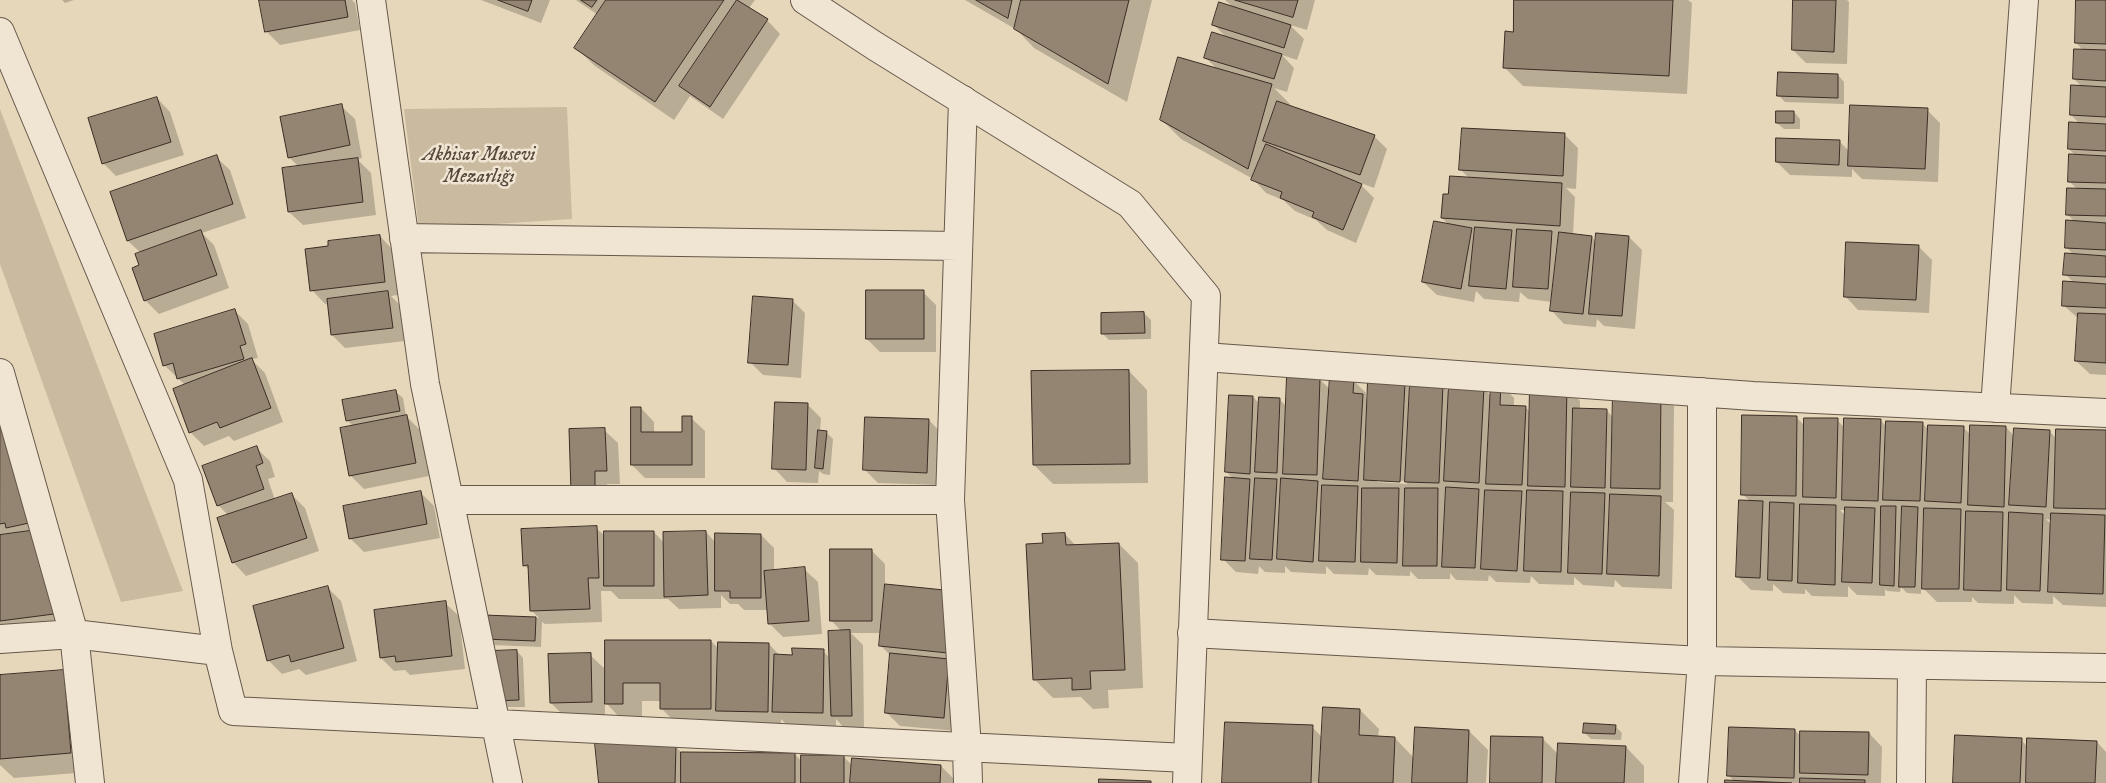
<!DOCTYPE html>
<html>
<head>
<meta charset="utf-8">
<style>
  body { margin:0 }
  canvas { display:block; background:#e7d7ba }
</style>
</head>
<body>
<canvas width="2106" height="783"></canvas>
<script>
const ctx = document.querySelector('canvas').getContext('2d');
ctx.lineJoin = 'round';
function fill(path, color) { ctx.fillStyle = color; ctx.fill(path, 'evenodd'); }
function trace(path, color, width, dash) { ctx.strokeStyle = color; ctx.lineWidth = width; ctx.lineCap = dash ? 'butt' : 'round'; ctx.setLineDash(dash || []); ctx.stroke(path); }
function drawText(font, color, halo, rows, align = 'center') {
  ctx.font = font + ' "IM FELL DW Pica",serif'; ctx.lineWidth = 5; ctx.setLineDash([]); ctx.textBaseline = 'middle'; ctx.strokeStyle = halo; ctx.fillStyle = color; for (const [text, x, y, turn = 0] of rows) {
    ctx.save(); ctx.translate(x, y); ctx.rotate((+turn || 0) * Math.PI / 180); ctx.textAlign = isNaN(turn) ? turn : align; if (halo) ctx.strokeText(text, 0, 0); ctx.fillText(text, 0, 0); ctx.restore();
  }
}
fill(new Path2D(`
  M567 107 572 219 419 229 404 109Z
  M0 109 183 591 121 602 0 264Z`), '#cabaa0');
fill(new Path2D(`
  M62 0H74L65 3Z
  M261 0H352L355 3 360 30 280 45 267 32Z
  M481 0H550L541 23Z
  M576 0H755L749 8 767 20 780 34 723 119 690 96 674 120 595 66 576 48 598 15Z
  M965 0H1152L1127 102 1034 48 1017 30Z
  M1225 0H1315L1307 30 1290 25 1304 39 1297 60 1282 55 1294 68 1287 92 1274 88 1290 104 1289 106 1374 136 1387 149 1374 188 1358 182 1374 198 1356 243 1327 230 1316 220 1295 211 1283 200 1266 193 1253 179 1181 139 1162 120 1217 69 1206 58 1227 38 1213 24 1233 7Z
  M1515 0H1688L1692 3 1687 94 1523 86 1504 67 1514 33Z
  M1794 0H1847L1849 2 1847 64 1806 63 1793 50Z
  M2077 0H2106V375L2090 374 2076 361 2079 319 2063 305 2074 283 2065 274 2074 255 2066 247 2075 222 2067 214 2077 189 2069 181 2076 156 2069 149 2080 124 2071 115 2082 87 2074 79 2084 51 2076 43Z
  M1838 75 1844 82V104L1785 102 1778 95Z
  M157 98 170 112 184 155 116 176 103 163Z
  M341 106 355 119 362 158 357 159 371 173 376 215 303 225 289 212 299 167 289 157Z
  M1927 110 1940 123 1938 182 1862 179 1852 169V177L1790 175 1777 162 1840 142 1849 151Z
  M1794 112 1800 119V129H1784L1777 123Z
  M1565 135 1578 148 1576 189 1566 188 1575 197 1573 235 1592 237 1596 242 1629 237 1642 250 1635 329 1604 326 1597 319 1596 327 1564 324 1551 310 1552 302 1528 299 1520 292 1519 302 1484 299 1476 291 1474 302 1437 295 1423 282 1449 225 1442 218 1450 196 1469 178 1461 170Z
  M216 157 230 170 246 218 202 233 214 245 229 288 159 314 145 300 141 253 128 241 112 193Z
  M380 236 393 250 398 295 391 296 401 306 405 341 345 348 332 335 329 303 325 304 312 290 329 247Z
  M1918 246 1932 260 1929 313 1858 310 1845 296Z
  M923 292 936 305V352H880L867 339Z
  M792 300 805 313 801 378 763 375 750 362Z
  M235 311 248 324 258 358 253 359V361L265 373 283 422 234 441 229 436 204 446 190 432 185 385 164 365Z
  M1144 313 1151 320V339L1109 340 1102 333Z
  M1129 371 1147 390 1148 483 1053 484 1034 465Z
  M1319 379 1330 389 1353 380 1366 393V399L1369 401 1405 384 1411 390 1442 385 1450 393 1483 388 1491 396 1501 384 1514 398V407H1525L1531 412 1567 387 1580 401V410H1606L1613 417 1661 393 1674 406 1673 502H1665L1674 510 1672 589 1622 587 1615 580 1614 587 1583 585 1574 577V585L1539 584 1531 576 1530 583 1496 582 1489 575 1488 581 1456 580 1450 573V579H1418L1410 571V576L1376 575 1369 568 1368 575 1334 574 1326 566V574L1291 572 1285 566V573L1265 572 1259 566 1258 574 1236 572 1223 559 1234 479 1226 472 1253 397 1260 404 1279 399 1287 407ZM1377 480 1407 481V484L1377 482Z
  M396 392 403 398 406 416 420 430 429 476 364 489 350 475 354 427 347 420Z
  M807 404 821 418 820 432H826L833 439 830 475 823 474 819 471 818 483 787 482 774 468Z
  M0 408 72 633 0 641Z
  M641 408 654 422V433H684L691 418 705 431V478H645L632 465Z
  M1797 418 1806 427 1837 420 1845 428 1880 420 1887 427 1922 423 1929 430 1964 428 1971 435 2006 427 2014 436 2049 431 2057 439 2106 431V607L2063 605 2053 596V604L2022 603 2014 595V604L1978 603 1972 597V602H1937L1921 586V594L1907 593 1901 587 1900 592 1887 591 1885 589V596L1857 595 1848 586V597L1812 596 1805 589V594L1783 593 1773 584V591L1751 590 1738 577 1750 501 1742 494ZM1840 510H1846V516ZM2046 519 2052 520V525Z
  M929 420 942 434 940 485 878 483 865 470Z
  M604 430 618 443 620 484H607L608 504 586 505Z
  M256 448 270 461 275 477 268 479 275 500 292 495 305 508 319 551 246 576 233 562 228 515 218 505Z
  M421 493 434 506 440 538 364 552 350 538Z
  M596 528 606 537 654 532 664 543 706 532 716 543 761 535 774 548V571L804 569 818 582 822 634 783 637 769 623 768 610H744L738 604H730L721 595V608L679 609 668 599H619L611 591H601L602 622 545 624 542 622 541 647 491 645 486 616 539 618 531 610 530 571 524 565Z
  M1065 534 1076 546 1119 544 1138 563 1143 688 1108 690 1109 708 1093 709 1081 697 1053 698 1034 679 1044 544Z
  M871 550 885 564V585L953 592 957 731 900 726 886 712 891 656 881 646 882 633H851L863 645 864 729H845L836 719V726L787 725 781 719V725L680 727 661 708V701H642V723H625L605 702V715L564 716 551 703 590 655 604 668V676L711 641 719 649 769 644 780 656H793L823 651 830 658 842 632 831 620Z
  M327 587 341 601 357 661 306 675 299 669 282 674 268 660Z
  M445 603 459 616 465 669 410 675 405 670 394 671 381 658Z
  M517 651 523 658 525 707H502Z
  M63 671 82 690 89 772 14 778 0 765V677Z
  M1360 710 1379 729 1378 737 1395 738 1414 758 1469 731 1488 750 1486 783H1224L1312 727 1322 737Z
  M1615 726 1622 733 1621 740 1591 739 1584 732Z
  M1795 730 1801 737 1869 733 1882 747 1881 783H1726L1734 781 1728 775Z
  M1543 739 1559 755 1626 747 1644 766V783H1492Z
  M2021 740 2028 747 2097 742 2106 752V783H1954Z
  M675 746 682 753 795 754 802 762 843 756 852 765 941 766 954 779V783H601Z`), '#0003');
const building = new Path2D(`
  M259 0H345L348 17 265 32Z
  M498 0H532L528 11Z
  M581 0H597L592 7Z
  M606 0H724L655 102 574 48Z
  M737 0 768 19 710 107 679 86Z
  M976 0H1012L1008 18Z
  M1021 0H1129L1108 84 1014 29Z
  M1235 0H1298L1293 17Z
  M1514 0H1673L1669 76 1503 68 1505 31 1513 32Z
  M1793 0H1836L1834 52 1792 50Z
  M2076 0H2106V44L2075 43Z
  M1219 2 1291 25 1284 48 1212 25Z
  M1212 32 1282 54 1274 79 1204 58Z
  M2074 49 2106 50V81L2073 79Z
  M1178 57 1272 84 1248 169 1160 120Z
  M1778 72 1838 74V98L1777 96Z
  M2071 85 2106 87V117L2070 115Z
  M157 97 171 142 102 164 88 118Z
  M1277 101 1375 135 1360 175 1263 141Z
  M342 104 350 145 288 158 280 117Z
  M1850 105 1928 108 1925 169 1848 166Z
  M1776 111H1794V123H1776Z
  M2069 122 2106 124V151L2068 149Z
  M1462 128 1565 133 1563 176 1459 170Z
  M1776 138 1840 140 1839 165 1776 162Z
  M1266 144 1362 184 1343 230 1312 217 1314 212 1280 198 1282 192 1251 180Z
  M2069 154 2106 156V183L2068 182Z
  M217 155 233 204 127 241 110 192Z
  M358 158 363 202 288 212 282 168Z
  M1450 176 1562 183 1560 226 1441 218 1443 194H1448Z
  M2067 188 2106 189V216L2066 215Z
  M2066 220 2106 223V250L2065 248Z
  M1434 221 1472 228 1461 289 1422 282Z
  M1475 227 1512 230 1506 289 1469 286Z
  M1517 229 1552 231 1548 289 1513 287Z
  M201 230 217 275 144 301 132 268 139 265 135 254Z
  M1559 232 1592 236 1583 314 1550 311Z
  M1596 233 1629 236 1622 316 1589 314Z
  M380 235 385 282 310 291 305 249 328 246V241Z
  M1846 242 1919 245 1916 300 1844 297Z
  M2065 253 2106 256V277L2063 275Z
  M2063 281 2106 284V308L2062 306Z
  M866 290H924V339H866Z
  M388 291 393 328 331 335 327 299Z
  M753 296 793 299 788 365 748 363Z
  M235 309 246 344 240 346 244 359 177 379 173 363 163 366 154 334Z
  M1144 312 1145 333 1101 334V313Z
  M2078 313 2106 314V363L2075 361Z
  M252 358 271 408 220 428 217 422 189 433 173 389Z
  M1129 370 1130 464 1033 465 1031 371Z
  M1287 376 1320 377 1317 475 1283 474Z
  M1330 376 1354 378 1353 393 1363 394 1358 481 1323 479Z
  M1368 381 1405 383 1400 482 1364 480Z
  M1410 383 1443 384 1439 483 1405 482Z
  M1491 383H1501L1500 405 1526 406 1522 485 1486 484Z
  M1449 385 1484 387 1479 483 1444 481Z
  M1530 385 1567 386 1565 487 1528 486Z
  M396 390 400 411 346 421 342 400Z
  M1613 390 1661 391 1660 489 1611 488Z
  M1229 395 1253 396 1250 474 1225 472Z
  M1259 397 1280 398 1277 473 1255 472Z
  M775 402 808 403 806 470 772 469Z
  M631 407H641V432H682V416H692V465H631Z
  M1573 408 1607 409 1605 488 1571 487Z
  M407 415 416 463 349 476 340 428Z
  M1742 415 1797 416 1796 496 1741 495Z
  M865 417 929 419 927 473 863 470Z
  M1804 418H1838L1836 498 1803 497Z
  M1844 418 1881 419 1878 501 1842 500Z
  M0 421 29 523 6 528 5 523 0 524Z
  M1886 421 1923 422 1920 501 1883 500Z
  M1928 425 1964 426 1961 503 1925 501Z
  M1970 425 2006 426 2004 507 1968 505Z
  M605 428 607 471H595V491L571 492 569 429Z
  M2014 428 2050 430 2046 507 2009 505Z
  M2056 429 2106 430V509L2054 508Z
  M818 430 827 431 823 469 815 468Z
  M257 446 263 463 256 466 264 489 217 506 202 466Z
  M1225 477 1250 479 1245 561 1221 560Z
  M1255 478 1277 479 1272 560 1250 559Z
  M1281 478 1318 481 1313 562 1277 559Z
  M1322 485 1358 486 1355 562 1319 561Z
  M1446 487 1479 489 1475 568 1442 567Z
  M1362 488H1399L1397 563 1361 562Z
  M1405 488H1438L1437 566H1403Z
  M1485 490 1522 491 1517 571 1481 569Z
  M1527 490 1563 491 1561 572 1524 571Z
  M421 491 427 524 349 539 343 506Z
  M1571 492 1605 493 1602 574 1568 573Z
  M292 493 307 538 232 563 217 518Z
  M1610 494 1661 496 1659 576 1607 574Z
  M1739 500 1763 501 1760 578 1736 577Z
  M1770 502 1794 503 1792 581 1768 580Z
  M1800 504 1836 505 1835 585 1798 583Z
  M1881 506H1896L1894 586 1880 585Z
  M1902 506 1918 507 1915 587H1899Z
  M1845 507 1875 508 1872 583 1842 582Z
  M1924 508 1961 509 1959 589H1922Z
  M1966 511 2003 512 2001 591 1964 590Z
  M2009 512 2043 514 2040 591 2007 590Z
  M2051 513 2105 515 2103 594 2048 592Z
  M597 526 599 578H588L590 609 530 611 528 565 523 566 521 529Z
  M37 530 47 552 54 614 0 621V535Z
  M604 531H654V586H604Z
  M706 531 708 595 664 597 663 532Z
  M715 533 761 534V598H730V591H715Z
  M1065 533 1066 545 1119 543 1125 670 1090 671 1091 689 1072 690V678L1033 680 1026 544 1043 543 1042 534Z
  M830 549H872V621H830Z
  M805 567 809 621 768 624 764 571Z
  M885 584 954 591 948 653 879 646Z
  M328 586 344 648 291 662 289 655 267 661 253 606Z
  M446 601 452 656 396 662 395 656 380 658 374 610Z
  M484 615 536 617 535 641 483 639Z
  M850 630 852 716H831L828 631Z
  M605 640H711V709H660V683H623V704H605Z
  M718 642 769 643 768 712 716 711Z
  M792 648 824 649 823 713 772 712 774 654 792 655Z
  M517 650 519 700 494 701 492 651Z
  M591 653 592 702 550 703 548 654Z
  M890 653 949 659 944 718 885 713Z
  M64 670 71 753 0 759V675Z
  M1323 707 1360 709 1359 735 1395 737 1393 783H1319Z
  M1225 722 1313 725 1311 783H1222Z
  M1584 723 1616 725 1615 734 1583 733Z
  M1415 727 1469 730 1467 783H1412Z
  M1729 727 1795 729 1794 778 1727 776Z
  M1800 731 1869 732 1868 775 1800 773Z
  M1955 735 2022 738 2020 783H1953Z
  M1491 736 1543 737 1542 783H1490Z
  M2027 738 2097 741 2095 783H2026Z
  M595 743 676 745 675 783H599Z
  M1558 743 1626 746 1624 783H1556Z
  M681 752 795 753V783H681Z
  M801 755H844V783H801Z
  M852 758 941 765 940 783H850Z
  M1800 778 1865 780V783H1800Z
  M1099 779 1151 781V783H1099Z
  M1725 780 1792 783H1725Z`);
fill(building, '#948572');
trace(building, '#3a2d24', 1);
const minor = new Path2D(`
  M371 0 425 384 508 783
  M0 32 188 480 218 651 233 711 1187 758
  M963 100 950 500 967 748 968 783
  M404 238 958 246
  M1204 357 1753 396 2106 413
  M0 373 74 634 90 783
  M1995 408 2024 0
  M449 500H950
  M1192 633 1702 661 2106 668
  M0 639 74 634 218 651
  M1693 783 1702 661V392
  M1911 783 1912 665`);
const tertiary = new Path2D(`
  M805 0 875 46 1130 204 1206 296 1187 783`);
trace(minor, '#65584a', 30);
trace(tertiary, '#65584a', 30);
trace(minor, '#efe5d2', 28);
trace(tertiary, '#efe5d2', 28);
drawText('italic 19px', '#57493d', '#efe5d2', [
  ["Akhisar Musevi",479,156],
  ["Mezarlığı",479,178]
]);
</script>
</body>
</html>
